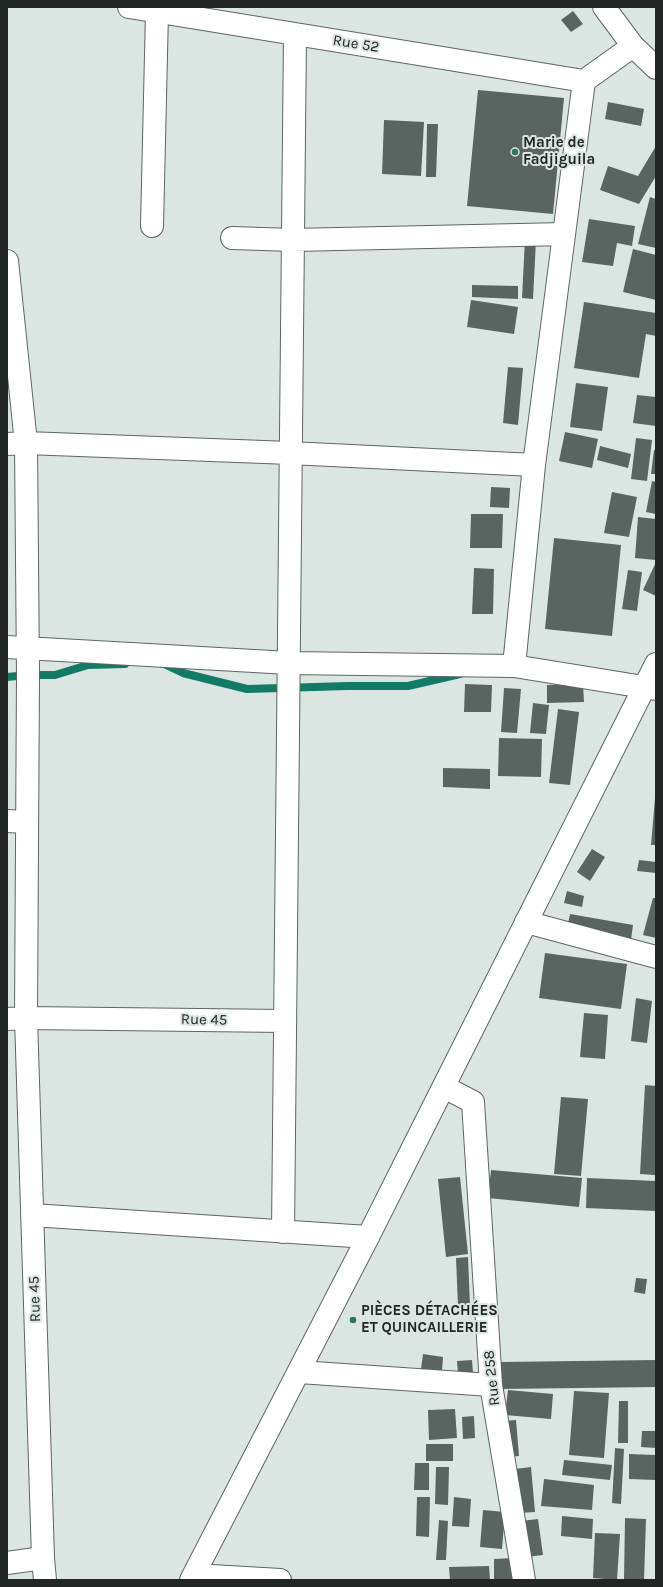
<!DOCTYPE html>
<html>
<head>
<meta charset="utf-8">
<style>
  body { margin:0 }
  #map { position:relative; width:663px; height:1587px; overflow:hidden; background:#dbe6e2; font-family:Karla,sans-serif }
  canvas { display:block }
  .frame { position:absolute; inset:0; border:8px solid #222625; pointer-events:none }
</style>
</head>
<body>
<div id="map">
<canvas width="663" height="1587"></canvas>
<div class="frame"></div>
</div>
<script>
const ctx = document.querySelector('canvas').getContext('2d');
ctx.lineJoin = 'round';
function trace(path, color, width, dash) { ctx.strokeStyle = color; ctx.lineWidth = width; ctx.lineCap = dash ? 'butt' : 'round'; ctx.setLineDash(dash || []); ctx.stroke(path); }
function fill(path, color) { ctx.fillStyle = color; ctx.fill(path, 'evenodd'); }
function drawText(font, color, halo, rows, align = 'center') {
  ctx.font = font + ' Karla,sans-serif'; ctx.lineWidth = 4; ctx.setLineDash([]); ctx.textBaseline = 'middle'; ctx.strokeStyle = halo; ctx.fillStyle = color; for (const [text, x, y, turn = 0] of rows) {
    ctx.save(); ctx.translate(x, y); ctx.rotate((+turn || 0) * Math.PI / 180); ctx.textAlign = isNaN(turn) ? turn : align; if (halo) ctx.strokeText(text, 0, 0); ctx.fillText(text, 0, 0); ctx.restore();
  }
}
trace(new Path2D(`
  M162 663 183 673 247 689 348 686H408L460 674
  M7 677 28 675H55L88 665 125 664`), '#137a66', 8);
fill(new Path2D(`
  M573 11 583 24 571 32 561 20Z
  M478 90 564 98 553 214 467 206Z
  M608 102 644 109 641 126 605 119Z
  M384 120 424 122 421 176 382 174Z
  M427 124H438L436 177H426Z
  M656 146V176L639 204 600 190 608 166 638 176Z
  M650 197 656 199V248L638 244Z
  M589 219 635 226 632 246 617 243 613 266 582 262Z
  M525 239 536 240 533 299 522 298Z
  M633 249 656 255V300L623 292Z
  M472 285 518 286V299L472 297Z
  M471 300 518 307 514 334 467 327Z
  M584 302 656 313V336L646 334 639 378 574 368Z
  M508 367 523 368 518 425 503 423Z
  M576 383 608 387 602 431 570 427Z
  M637 395 656 397V426L633 423Z
  M565 432 598 439 592 468 559 461Z
  M636 438 652 440 647 481 631 479Z
  M600 446 631 454 628 468 597 460Z
  M654 450H656V474H651Z
  M652 481 656 482V514L646 512Z
  M491 487 510 488 509 508 490 507Z
  M612 492 637 497 629 537 604 533Z
  M471 514H503L502 548H470Z
  M638 517 656 519V560L635 558Z
  M554 538 621 545 612 636 545 629Z
  M656 562V596L643 590Z
  M474 568 494 569 493 614H472Z
  M628 570 642 572 637 611 622 609Z
  M465 684 492 685 491 712H464Z
  M583 684 584 702 547 703V685Z
  M504 688 521 689 517 733 501 732Z
  M533 703 549 705 546 734 530 733Z
  M558 709 579 712 570 785 549 783Z
  M499 738 542 739 541 777 498 776Z
  M443 768 490 769V789L443 787Z
  M655 798H656V845H651Z
  M592 849 605 857 590 881 577 872Z
  M639 860 656 862V873L637 871Z
  M567 891 584 896 582 907 564 903Z
  M653 898H656V938L643 935Z
  M570 914 633 925 631 940 567 928Z
  M545 953 627 964 621 1009 539 998Z
  M636 998 652 1001 647 1043 631 1041Z
  M584 1013 608 1015 605 1059 580 1057Z
  M645 1085 656 1086 655 1175 640 1174Z
  M561 1097 588 1099 581 1176 554 1174Z
  M491 1170 582 1178 579 1207 488 1198Z
  M460 1177 468 1254 446 1257 438 1179Z
  M587 1178 656 1181V1211L586 1208Z
  M468 1257 470 1306H458L456 1258Z
  M636 1278 647 1279 645 1294 634 1292Z
  M423 1354 443 1357 442 1371 421 1369Z
  M472 1360 473 1373 458 1374 457 1361Z
  M656 1360V1387L501 1389V1362Z
  M508 1390 553 1394 551 1419 505 1415Z
  M574 1391 609 1393 604 1458 569 1455Z
  M619 1401H628V1443H618Z
  M455 1409 457 1438 429 1440 428 1410Z
  M474 1416 475 1438 463 1439 462 1417Z
  M516 1420 519 1456 508 1457 504 1421Z
  M642 1431H656V1448L641 1447Z
  M426 1444H453V1461H426Z
  M615 1448 624 1449 621 1504 612 1503Z
  M629 1454 656 1455V1480L629 1479Z
  M564 1460 612 1465 610 1480 562 1475Z
  M415 1463H429V1490H414Z
  M436 1467H449L448 1505 435 1504Z
  M531 1467 535 1512 519 1513 515 1469Z
  M544 1479 594 1485 592 1510 541 1506Z
  M417 1497H430L429 1537 416 1536Z
  M454 1497 471 1499 469 1527 452 1526Z
  M483 1510 505 1512 502 1549 480 1547Z
  M562 1516 593 1519 592 1539 561 1536Z
  M625 1518 646 1519 644 1580H624Z
  M538 1519 543 1555 526 1557 521 1521Z
  M439 1520 448 1521 446 1560H436Z
  M595 1533 620 1534 617 1580 593 1578Z
  M513 1558V1580H494V1559Z
  M489 1566 490 1580H450L449 1567Z`), '#5a6461');
const street = new Path2D(`
  M129 7 584 81
  M152 226 157 12
  M232 238 293 240 564 234
  M7 261 26 443 28 675 26 1018 43 1558 45 1580
  M7 444 26 443 290 453 534 465
  M7 647 289 663 514 666 656 689
  M514 666 534 465 584 81 633 46
  M7 821 27 822
  M526 922 656 957
  M7 1019 26 1018 285 1021
  M444 1087 473 1102 491 1385 524 1580
  M32 1215 368 1237
  M283 1232 295 34
  M299 1372 491 1385
  M7 1563 43 1558
  M194 1575 280 1580`);
const secondary = new Path2D(`
  M604 7 633 46 656 68
  M191 1580 368 1237 656 664`);
trace(street, '#5c6663', 24);
trace(secondary, '#5c6663', 24);
trace(street, '#fff', 22);
trace(secondary, '#fff', 22);
for (const [x, y, r, color] of [
  [515,152,4,"#317261"],
  [353,1320,4,"#317261"]
]) { const dot = new Path2D(); dot.arc(x, y, r, 0, 2 * Math.PI); ctx.fillStyle = color; ctx.fill(dot); trace(dot, '#dbe6e2', 1.5); }
drawText('15px', '#222625', '#dbe6e2', [
  ["Rue 52",356,44,9],
  ["Rue 45",204,1020,1],
  ["Rue 45",35,1299,-92],
  ["Rue 258",492,1378,-96]
]);
drawText('bold 15px', '#222625', '#dbe6e2', [
  ["Marie de",523,143],
  ["Fadjiguila",523,160],
  ["PIÈCES DÉTACHÉES",361,1311],
  ["ET QUINCAILLERIE",361,1328]
], 'left');
</script>
</body>
</html>
